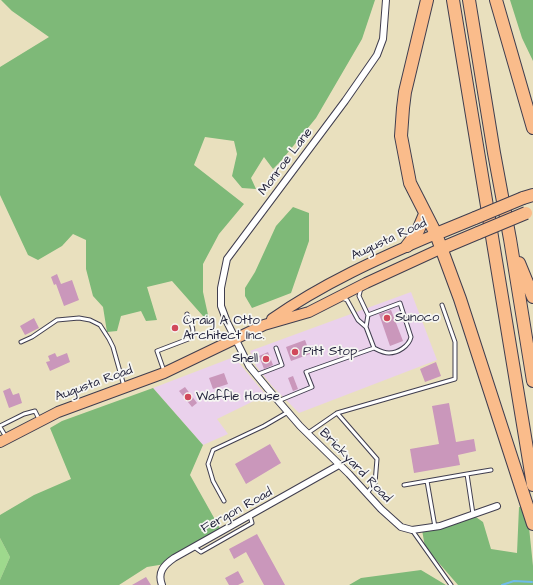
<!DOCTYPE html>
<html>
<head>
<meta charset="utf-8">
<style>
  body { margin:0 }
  canvas { display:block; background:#e9e0be }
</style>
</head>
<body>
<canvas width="533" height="585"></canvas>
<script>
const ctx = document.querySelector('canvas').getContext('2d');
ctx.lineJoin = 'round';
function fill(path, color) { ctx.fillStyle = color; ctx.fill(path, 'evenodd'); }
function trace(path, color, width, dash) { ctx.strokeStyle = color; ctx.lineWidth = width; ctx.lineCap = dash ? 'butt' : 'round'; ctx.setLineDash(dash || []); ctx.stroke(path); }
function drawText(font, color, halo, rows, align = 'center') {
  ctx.font = font + ' "Architects Daughter",sans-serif'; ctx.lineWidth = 3.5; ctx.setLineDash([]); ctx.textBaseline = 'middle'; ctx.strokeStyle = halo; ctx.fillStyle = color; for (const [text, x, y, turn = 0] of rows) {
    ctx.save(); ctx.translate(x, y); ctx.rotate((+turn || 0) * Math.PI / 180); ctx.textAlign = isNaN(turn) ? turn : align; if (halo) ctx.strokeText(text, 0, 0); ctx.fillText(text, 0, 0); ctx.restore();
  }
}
fill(new Path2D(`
  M411 292 437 360 299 413 272 386 256 366 250 351Z
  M234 357 266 395 217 419 228 434 203 445 153 388Z`), '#ead1ec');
fill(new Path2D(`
  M0 538 10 557 0 580Z`), '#9ed98d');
fill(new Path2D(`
  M1 0H375L362 39 316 118 281 161 273 169 264 157 251 178 256 189 242 188 232 176 237 154 234 141 205 137 194 165 244 204 219 234 203 264V292L210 324 172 281 147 287 157 320 146 321 141 311 121 316 117 331 107 332 103 307 93 296 86 269V240L73 234 62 246 38 260 28 255 0 195V67L49 37 12 11Z
  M510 0H533V61L522 38Z
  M293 207 309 213V241L291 293 252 308 245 296V288L255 272 276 226Z
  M153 388 203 445 190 475 222 532 165 564 147 567 119 585H0V580L10 557 0 538V515L34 495 71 479 50 428 62 421Z
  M519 507 527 508 533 566V585H458L425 547 422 530 473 515 483 522 491 549 517 553Z
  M421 570 446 585H349L361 578Z`), '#7eb978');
trace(new Path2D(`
  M502 585 514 581 532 582`), '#70bbe9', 2);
fill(new Path2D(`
  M57 274 61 284 72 280 79 300 64 306 56 284 54 285 51 277Z
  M391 310 403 341 390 346 379 314Z
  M34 318 39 328 25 335 20 326Z
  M305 340 310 354 291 361 286 347Z
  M268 352 273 365 264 369 259 356Z
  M55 353 57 357 67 353 70 362 50 371 46 362 50 361 48 356Z
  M436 362 441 376 425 382 420 369Z
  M224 373 228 384 213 389 209 378Z
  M293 376 298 389 293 391 288 378Z
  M185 387 197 403 192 407 179 391Z
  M10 388 13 395 19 393 22 403 9 408 3 391Z
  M449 403 456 442 474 439 476 451 458 455 460 465 414 473 410 449 439 444 432 406Z
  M270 444 281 463 246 484 235 464Z
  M257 534 285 585H264L246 552 234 559 229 549Z
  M238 571 244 582 238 585H229L225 578Z
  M146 577 151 585H132Z`), '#ca97bb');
const lane = new Path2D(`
  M342 298 347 300 358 320 366 327
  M368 315 400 303 411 337C409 346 398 353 389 353 383 353 378 350 374 348
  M21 342 32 337 57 320 79 318 90 320 100 325 109 339 113 347 124 386
  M164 371 157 351 191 338C196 330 190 322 187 314
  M256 375 282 365 276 348
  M278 401 312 387 306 372 374 348 366 327 368 315 359 296 361 288
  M337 413 455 379V342L442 305
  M0 426 24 414 35 411 39 419
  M0 427 6 437
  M308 433 337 413 377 459 375 483 367 493
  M467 474 491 470
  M404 485 427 481
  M224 501 213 481 208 464 213 450 264 426 288 412
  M435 527 427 481 467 474 473 514
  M412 530 451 585
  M194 547 201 552 252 523 250 516`);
const street = new Path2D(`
  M386 0 383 39 377 55 345 101 227 259 221 288V306L227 322 249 366 268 389 300 426 349 474 381 509 401 527 412 530 440 526 497 506
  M162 585C157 572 164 565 174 558L339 465`);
const primary = new Path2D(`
  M272 319C322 284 379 258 436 234
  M0 442 58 412 164 373 264 325 309 312 366 283 440 249`);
const highway = new Path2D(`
  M427 0 405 92 403 108 401 136 410 183 436 234 460 299 533 524
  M453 0 533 485
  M469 0 494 153 510 239 533 381
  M496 0 533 128
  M523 198 533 195
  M436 234 475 218
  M407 246 417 233 425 214
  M440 249 478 233
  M519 263 533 297`);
trace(lane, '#403e4f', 5);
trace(street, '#403e4f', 8);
trace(primary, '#403e4f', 12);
trace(highway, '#403e4f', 14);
trace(lane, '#fff', 3);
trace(street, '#fff', 6);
trace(primary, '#fabc8b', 10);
trace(highway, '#fabc8b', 12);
const highwayBridge = new Path2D(`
  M475 218 523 198
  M478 233 526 213`);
trace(highwayBridge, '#403e4f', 14, []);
trace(highwayBridge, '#fabc8b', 12);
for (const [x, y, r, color] of [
  [387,318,4,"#d1495b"],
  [175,328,4,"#d1495b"],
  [295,352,4,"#d1495b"],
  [266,359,4,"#d1495b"],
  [188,397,4,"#d1495b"]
]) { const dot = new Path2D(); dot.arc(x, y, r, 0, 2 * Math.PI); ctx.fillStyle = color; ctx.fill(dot); trace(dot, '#f6f6f2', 1.5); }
drawText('13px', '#22223b', '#f6f6f2', [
  ["Monroe Lane",286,162,-53],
  ["Augusta Road",389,240,-25],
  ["Augusta Road",94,384,-20],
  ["Brickyard Road",355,466,46],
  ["Fergon Road",237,511,-29]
]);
drawText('13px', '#22223b', '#f6f6f2', [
  ["Sunoco",395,318],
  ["Craig A Otto",183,321],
  ["Architect Inc.",183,336],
  ["Pitt Stop",303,352],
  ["Shell",258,359,"right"],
  ["Waffle House",196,397]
], 'left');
</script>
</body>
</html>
